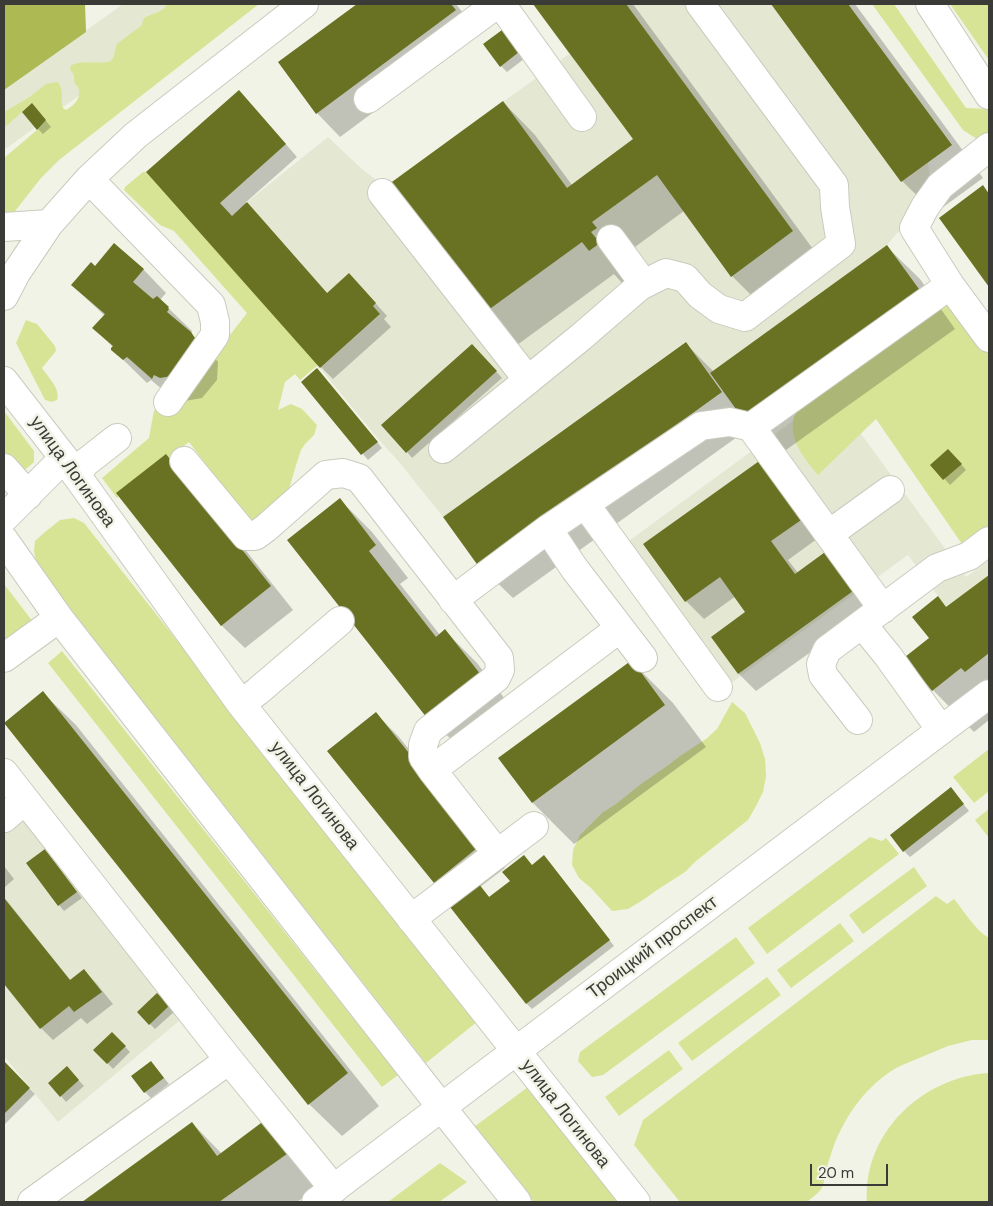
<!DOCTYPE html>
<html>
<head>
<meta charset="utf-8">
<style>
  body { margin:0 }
  #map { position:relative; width:993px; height:1206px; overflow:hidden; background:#f0f3e6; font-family:"DM Sans",sans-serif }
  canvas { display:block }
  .frame { position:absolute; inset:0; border:5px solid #3a3b36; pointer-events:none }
  .scale { position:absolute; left:810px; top:1164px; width:78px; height:22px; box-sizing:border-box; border:2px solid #3a3b36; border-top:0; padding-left:6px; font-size:15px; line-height:18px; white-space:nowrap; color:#3a3b36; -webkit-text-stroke:4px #f0f3e6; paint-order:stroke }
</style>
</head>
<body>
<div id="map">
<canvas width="993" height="1206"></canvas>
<div class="frame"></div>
<div class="scale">20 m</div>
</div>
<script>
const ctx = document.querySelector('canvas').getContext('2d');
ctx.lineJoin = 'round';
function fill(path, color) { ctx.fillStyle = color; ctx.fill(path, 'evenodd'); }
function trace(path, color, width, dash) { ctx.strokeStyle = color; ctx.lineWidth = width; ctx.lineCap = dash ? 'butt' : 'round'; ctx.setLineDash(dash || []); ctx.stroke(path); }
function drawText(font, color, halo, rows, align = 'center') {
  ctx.font = font + ' "DM Sans",sans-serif'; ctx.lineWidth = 5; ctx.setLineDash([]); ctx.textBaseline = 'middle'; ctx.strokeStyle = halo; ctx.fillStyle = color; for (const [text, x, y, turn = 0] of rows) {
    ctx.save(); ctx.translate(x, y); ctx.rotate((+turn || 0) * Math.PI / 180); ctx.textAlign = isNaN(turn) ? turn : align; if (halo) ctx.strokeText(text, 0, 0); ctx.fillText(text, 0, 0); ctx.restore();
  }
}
fill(new Path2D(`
  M123 4H205L4 150V89Z
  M533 4H848L952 145 928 162 932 192 887 245 710 373 685 342 443 517 399 462 374 434 320 368 380 315 373 306 376 303 349 273 327 293 247 202 328 137 363 170 386 187 569 54Z
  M831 393 966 577 989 560V653L985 656 946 607 908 555 727 686 626 543Z
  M9 799 184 1017 58 1122 4 1056V803Z`), '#e4e8d3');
fill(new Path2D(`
  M167 4H259L59 160 41 178 12 215 4 216V158L37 130 46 120 32 103 4 128V112L28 98 46 84 57 82C65 89 60 99 63 108L66 110C75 105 82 97 78 87 77 86 76 85 75 84 73 78 76 75 70 70L71 65C87 59 97 65 111 61 116 55 114 48 118 43L141 26 144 18C152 13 163 13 167 4Z
  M872 4H894L966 108 989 109V133L977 139 963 130Z
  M950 4H989V60Z
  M143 172H146L318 365 300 380 295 374 285 382 278 410 291 404 302 409 317 425 314 435 305 444 301 450 297 462 287 496 251 524 189 442 117 498 102 478 149 438 154 410 169 414 247 313 174 231 160 225 124 190 125 187Z
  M944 302 989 319V545L964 547 876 419 818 475C804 458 788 440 794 417 796 412 800 408 802 403Z
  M26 320 37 324 55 346 56 351 42 368C48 377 61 389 57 400L52 402 45 400 16 343Z
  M4 411 34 451V462L25 470 17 468 4 452Z
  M74 518 84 523 478 1021 426 1063 37 567 34 551 35 541 45 532 60 520Z
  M4 584 40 631 4 646Z
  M62 651 398 1075 382 1087 48 663Z
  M732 702 745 713 760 743 765 759 766 776 763 792 756 806 748 820 696 861 685 872 657 890 643 900 628 909 612 911 591 888 579 878 572 865 573 850 580 835 602 813 616 804 641 784 667 766 680 756 706 739 717 729Z
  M989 749V791L974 803 953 777Z
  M989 809V838L975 820Z
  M870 837 882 841 886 838 899 854 767 954 748 928Z
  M914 867 927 886 863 934 849 915Z
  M936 896 947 904 954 899C964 911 976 931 989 938V1040H972L948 1046 900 1066C868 1083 845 1115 833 1148 830 1157 827 1166 825 1174 824 1180 824 1185 821 1189 818 1194 811 1198 807 1202H680L634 1145 643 1120Z
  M840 923 854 941 791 988 777 970Z
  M736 937 755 963 603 1075 592 1077 578 1061 580 1052Z
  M767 977 781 995 692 1061 678 1043Z
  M669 1050 683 1069 619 1116 605 1097Z
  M989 1073V1202H867C863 1133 922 1077 989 1073Z
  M528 1087 619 1202H534L474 1127Z
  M440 1163 467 1182 439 1202H388Z`), '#d8e495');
fill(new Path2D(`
  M4 4H85L86 32 4 90Z`), '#adba54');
fill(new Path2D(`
  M359 4H456L479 34 340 137 317 113 279 63Z
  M535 4H633L824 264 764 308 732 276 684 211 624 255 631 276 622 283 614 274 513 348 481 316 503 102 535 135 572 185 635 140Z
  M772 4H855L983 178 935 213 902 181Z
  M502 32 508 37 524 59 507 72 501 66Z
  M251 104 297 157 245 203 259 216 328 294 361 287 387 316 384 319 391 327 333 379 321 367 148 172Z
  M37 110 51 127 43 134 38 129Z
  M983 187 989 193V285L941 218Z
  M887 247 920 279 955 329 779 455 751 427 513 598 480 566 686 344 714 372Z
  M95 267 143 269 166 293 160 300 192 331 191 334 214 357 218 362 217 380 202 398 185 401H176L151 380 147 383 112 349 113 347 94 328 105 316 72 285Z
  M478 351 502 378 412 458 407 452Z
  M322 376 382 448 368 460 302 382Z
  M954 456 966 470 950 485 932 465Z
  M189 479 293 610 245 648 221 625Z
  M779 479 821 536 788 560 798 573 832 549 877 605 756 691 739 674 747 612 736 596 704 619 686 601Z
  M340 500 372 532 408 578 400 584 440 635 445 631 477 663 512 708 461 749 428 717Z
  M989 576V720L974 732 933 690 930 638 938 598 947 608Z
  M632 662 673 703 706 747 574 844 533 803 500 758Z
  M43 693 76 725 379 1106 342 1136 309 1104Z
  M375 713 399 737 505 868 480 887 490 898 544 857 550 863 614 946 532 1009 527 1004 452 907 456 904 434 882Z
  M951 789 969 811 910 857 904 851Z
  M45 850 50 856 82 898 64 911 59 905Z
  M4 866 14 879 4 888Z
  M4 897 71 981 84 971 96 983 113 1004 87 1024 81 1018 53 1040 41 1028 4 982Z
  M157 994 174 1012 155 1029 138 1012Z
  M112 1033 130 1052 113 1069 95 1050Z
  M4 1063 35 1094 4 1125Z
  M157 1069 169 1084 151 1098 145 1092Z
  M73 1074 84 1086 66 1102 50 1083Z
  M192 1123 222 1154 301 1151 325 1182 297 1202H84Z`), '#0003');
fill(new Path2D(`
  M357 4H451L456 10 316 114 278 62Z
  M533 4H626L793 231 731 277 657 175 592 222 597 228 591 232 600 243 589 251 582 242 480 316 385 187 503 101 567 188 633 139Z
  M771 4H848L952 145 901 182Z
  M502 30 519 52 500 67 483 44Z
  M239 90 286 144 220 203 232 216 247 202 327 293 349 273 376 303 373 306 380 314 320 368 146 172Z
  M32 103 46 120 37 130 22 112Z
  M983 185 989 194V287L939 218Z
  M114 243 144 269 133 282 153 299 157 296 169 307 168 308 169 309 167 312 191 332 195 338 194 357 178 375 160 378 154 375 152 379 127 357 123 360 111 350V348L113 346 92 328 105 314 71 285 91 262 95 266Z
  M887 245 924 296 746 423 710 373Z
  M686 342 722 392 479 567 443 517Z
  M472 344 497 371 406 453 381 425Z
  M317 368 378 442 361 455 301 382Z
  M948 449 962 464 943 480 930 465Z
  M166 454 271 586 221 626 116 493Z
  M762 459 804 518 771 541 795 574 832 547 860 586 738 674 711 637 745 612 720 577 685 602 643 544Z
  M340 498 376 545 369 551 436 637 445 629 481 675 427 718 287 540Z
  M989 575V653L965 672 961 668 932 691 905 657 929 638 912 617 938 596 946 607Z
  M632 660 665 705 532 803 498 758Z
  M43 691 348 1073 308 1105 4 723Z
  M376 712 482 844 434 883 327 751Z
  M951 787 964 804 903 852 890 835Z
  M45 849 77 892 58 906 26 863Z
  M524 855 532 865 544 855 610 940 526 1004 450 907 479 884 489 897 510 881 502 872Z
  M4 898 70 980 84 969 102 992 74 1012 69 1006 40 1029 4 984Z
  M157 993 170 1005 149 1025 137 1012Z
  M112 1032 126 1046 107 1064 93 1050Z
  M4 1061 30 1088 4 1114Z
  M151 1061 164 1078 144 1093 131 1076Z
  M67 1066 79 1080 60 1097 48 1083Z
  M269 1117 294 1149 219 1202H82L192 1122 217 1156Z`), '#697222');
const minor = new Path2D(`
  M501 4 582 117
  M930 4 989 95
  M368 99 497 4
  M989 147 940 186 925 207 914 228 950 285 989 338
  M89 179 211 305 215 322V335L168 402
  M382 193 528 380
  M4 227 49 224
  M611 239 644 284
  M4 296 16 273 49 224 89 179 136 135 304 4
  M4 381 64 458 241 704 636 1202
  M751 427 950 285
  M443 449 581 337 640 286 666 273 685 278 700 295 719 309 745 317 841 244 835 207 834 185 700 4
  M184 461 246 536H255L266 528 326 475 343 473 359 478 499 658 500 670 496 678 428 731 423 745V757L432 770 497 853
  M4 468 28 495
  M76 475 85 463 117 438
  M585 504 718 687
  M4 518 64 458
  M548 529 574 568 643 658
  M829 534 890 490
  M4 540 59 618 442 1108 517 1202
  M453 600 548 529 701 426 730 422 751 427 883 609
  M862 624 888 656 941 730
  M4 658 59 618
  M241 704 258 691 340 621
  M858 720 823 675 821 664 827 650 937 568 969 556 989 541
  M432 770 620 628
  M4 773 229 1060 334 1189
  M4 818 25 800
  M411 919 534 826
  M32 1202 229 1060`);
const major = new Path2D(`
  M316 1202 989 694`);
trace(minor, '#c9cbbe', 30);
trace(major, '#c9cbbe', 30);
trace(minor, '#fff', 28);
trace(major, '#fff', 28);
drawText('18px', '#3a3b36', '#f0f3e6', [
  ["улица Логинова",72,472,54],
  ["улица Логинова",314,796,52],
  ["Троицкий проспект",653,948,-37],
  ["улица Логинова",565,1114,52]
]);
</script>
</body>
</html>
